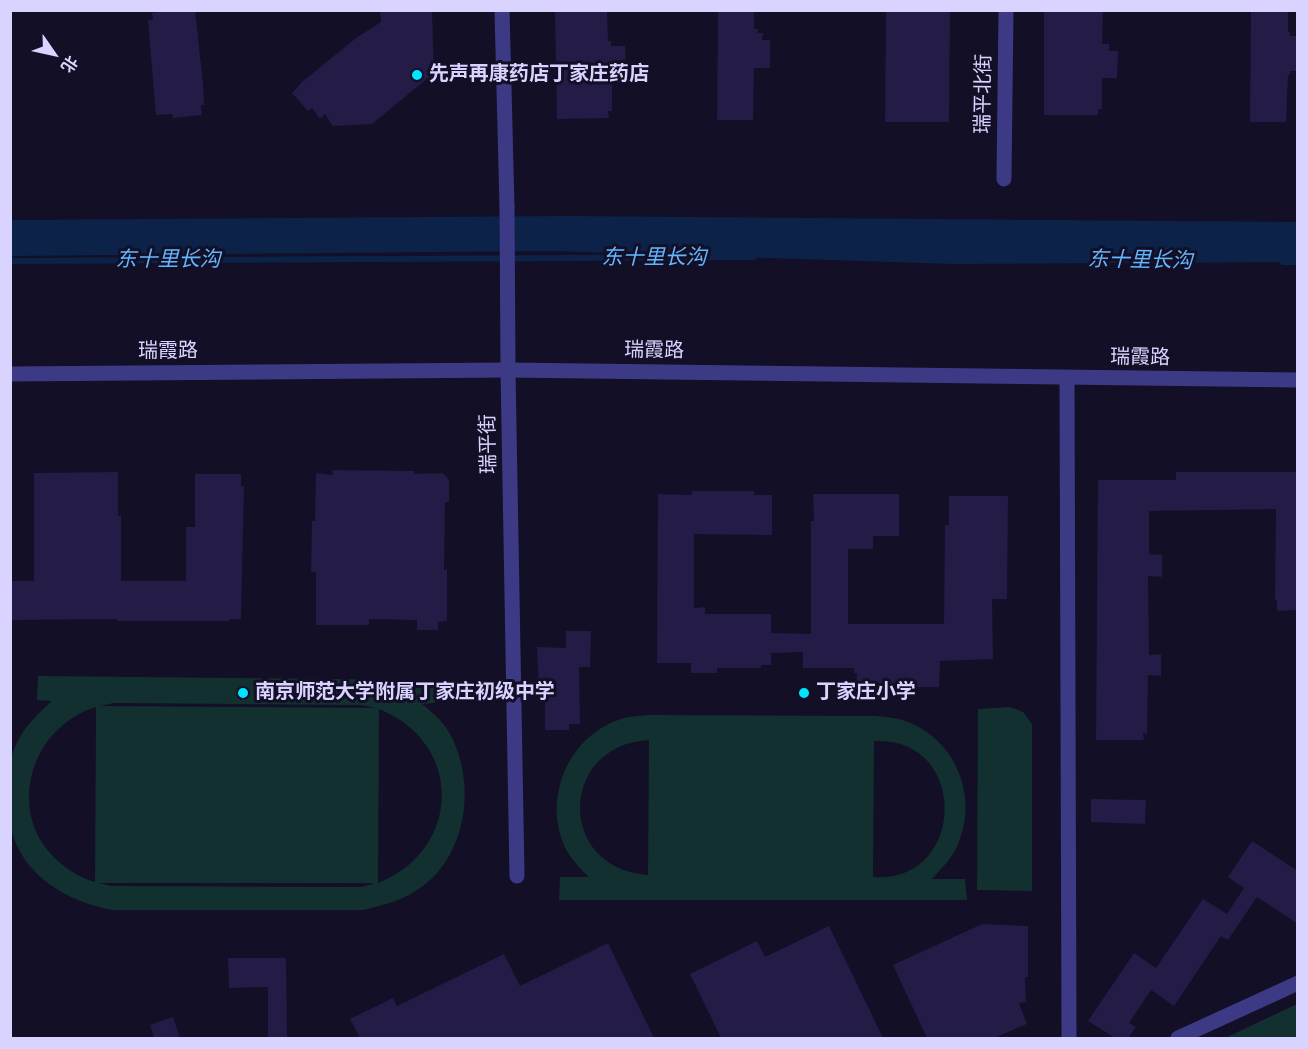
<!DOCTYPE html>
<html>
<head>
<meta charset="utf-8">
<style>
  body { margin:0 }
  #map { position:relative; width:1308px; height:1049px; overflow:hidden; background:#130f26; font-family:"Space Grotesk","Noto Sans SC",sans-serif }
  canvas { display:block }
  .frame { position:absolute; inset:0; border:12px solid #d9d4ff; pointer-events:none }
  .north { position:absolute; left:24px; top:24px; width:60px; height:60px; -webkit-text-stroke:4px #130f26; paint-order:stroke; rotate:124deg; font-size:16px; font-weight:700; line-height:24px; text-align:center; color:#d9d4ff }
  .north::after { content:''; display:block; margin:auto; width:21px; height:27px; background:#d9d4ff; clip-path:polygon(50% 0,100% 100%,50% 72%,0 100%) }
</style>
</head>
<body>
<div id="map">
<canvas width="1308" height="1049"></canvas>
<div class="frame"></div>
<div class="north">北</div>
</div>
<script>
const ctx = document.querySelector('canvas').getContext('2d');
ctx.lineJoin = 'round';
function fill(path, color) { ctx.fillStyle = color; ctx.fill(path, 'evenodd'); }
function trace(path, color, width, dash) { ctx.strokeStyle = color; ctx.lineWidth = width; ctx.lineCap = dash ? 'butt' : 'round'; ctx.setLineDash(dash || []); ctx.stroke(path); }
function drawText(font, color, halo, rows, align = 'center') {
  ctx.font = font + ' "Space Grotesk","Noto Sans SC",sans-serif'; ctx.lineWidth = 6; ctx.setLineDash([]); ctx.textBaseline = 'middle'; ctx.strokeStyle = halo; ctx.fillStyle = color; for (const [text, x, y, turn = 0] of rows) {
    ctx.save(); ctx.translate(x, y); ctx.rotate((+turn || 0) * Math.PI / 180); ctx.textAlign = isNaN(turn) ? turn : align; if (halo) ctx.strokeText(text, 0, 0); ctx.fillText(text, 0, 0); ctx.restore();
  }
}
fill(new Path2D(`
  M38 676 435 680V703L422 704C433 713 443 721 450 734 476 782 468 852 423 886 404 900 385 905 363 910H112C68 902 22 876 11 828 9 818 10 807 10 796 10 785 8 771 11 760 16 735 34 717 52 701L37 700ZM114 703 361 705 375 708 100 706ZM96 707 95 882H94C74 875 56 863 43 844 10 793 39 724 96 707ZM379 709C464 743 462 850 378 883ZM99 883H373V884L360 887H342L112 886Z
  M1010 707 1023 712 1032 724V891L977 890 978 709Z
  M650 715 876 716C887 717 898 718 908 722 955 740 978 795 959 842 953 857 943 867 932 879H965L967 900H559L560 877H589C581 870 574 862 568 853 541 804 565 739 618 720 628 716 639 716 650 715ZM648 740H649L648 875C557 869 558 746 648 740ZM874 741C970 736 967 884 873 877Z
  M1297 1004V1038H1225Z`), '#12302f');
fill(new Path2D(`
  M567 216 1297 222 1298 262 953 264 552 251 11 256 10 220Z`), '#0c2248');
trace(new Path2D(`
  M10 261 754 257
  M1283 262H1298`), '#0c2248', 6);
fill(new Path2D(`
  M158 10H195L203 83 204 105H201L202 115 173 118 172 114 156 115 148 20H153L152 13 158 12Z
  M380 10H432L434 73 372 124 333 126 325 114 320 119 312 108 308 111 292 93 302 82 356 38 381 22Z
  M555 10H607L608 41H611V46H625L626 71 619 72V79H612V111H608L609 118 557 119Z
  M718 10H754V29H758L757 33H763L762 40H770V68H754L753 120H717Z
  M886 10H950L949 122H885Z
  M1044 10H1103L1102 44H1109V51H1118L1117 78H1102V109H1098V115H1044Z
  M1251 10H1288V32H1290V36H1296V43H1298V71H1290V75H1288L1286 122H1250Z
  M332 470 414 471V474L443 473 449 480V502H445L444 570H447V621L438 622V630H417V620L369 619V625H316V572H311L312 521H315L316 473 333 475Z
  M118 472V516H121V581H186V527H195V474H241V486H244L241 619H229V621H117V619L10 620V581H34V473Z
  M1176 472H1298V610L1277 611V600H1275L1276 509 1149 511V554L1162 555V577L1148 576 1149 655 1161 654V676L1148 675 1147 734 1143 733 1144 740H1096L1098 480H1176Z
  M692 491H754V495H772V535L694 534V608L705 607V614H771V633L811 634V521H814L813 494H899V536H873V549H848V624H944L945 525H949V496H1008L1007 599H992L993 659 940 661 939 687H856L857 673H854V668H803V652L771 653V665H761V668H717V673H691V663H657L658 494 692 495Z
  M566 631H591L590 667H579L580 724H569V730H545V691L539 689 537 647 566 648Z
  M1091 799 1146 800 1145 824 1091 822Z
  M1252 841 1298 871V924L1257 897 1228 940 1221 936 1174 1006 1151 990 1129 1023 1136 1027 1128 1038H1115L1088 1021 1134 953 1156 968 1203 899 1227 914 1244 888 1228 877Z
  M982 924 1028 926V977H1025L1026 1002 1019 1003 1027 1024 994 1038H927L893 965Z
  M829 926 883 1038H721L690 974 757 941 765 957Z
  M608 943 654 1038H360L350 1019 393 998 397 1006 504 954 520 986Z
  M228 958H286L287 1038H268V987L229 988Z
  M173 1017 180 1038H154L150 1025Z`), '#241b47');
trace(new Path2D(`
  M507 207 508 370 517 876
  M1067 378 1069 1038
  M1178 1038 1298 983`), '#3d3a85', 15);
trace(new Path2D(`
  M502 10 507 207
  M1004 179 1006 10
  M10 374 508 370 1298 380`), '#3d3a85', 15);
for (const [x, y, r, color] of [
  [417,75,6,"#00e5ff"],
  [243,693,6,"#00e5ff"],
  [804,693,6,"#00e5ff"]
]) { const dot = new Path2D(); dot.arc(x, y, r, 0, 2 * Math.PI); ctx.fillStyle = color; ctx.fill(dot); trace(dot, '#130f26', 2); }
drawText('bold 20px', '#d9d4ff', '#130f26', [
  ["先声再康药店丁家庄药店",429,75],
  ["南京师范大学附属丁家庄初级中学",255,693],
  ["丁家庄小学",816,693]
], 'left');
drawText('20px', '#d9d4ff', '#130f26', [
  ["瑞平北街",984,94,-89],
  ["瑞霞路",654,351,1],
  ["瑞霞路",168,352],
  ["瑞霞路",1140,358,1],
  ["瑞平街",489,444,-91]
]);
drawText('italic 21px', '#62b6ff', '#130f26', [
  ["东十里长沟",654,258],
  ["东十里长沟",168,260],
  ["东十里长沟",1140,261,1]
]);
</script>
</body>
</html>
